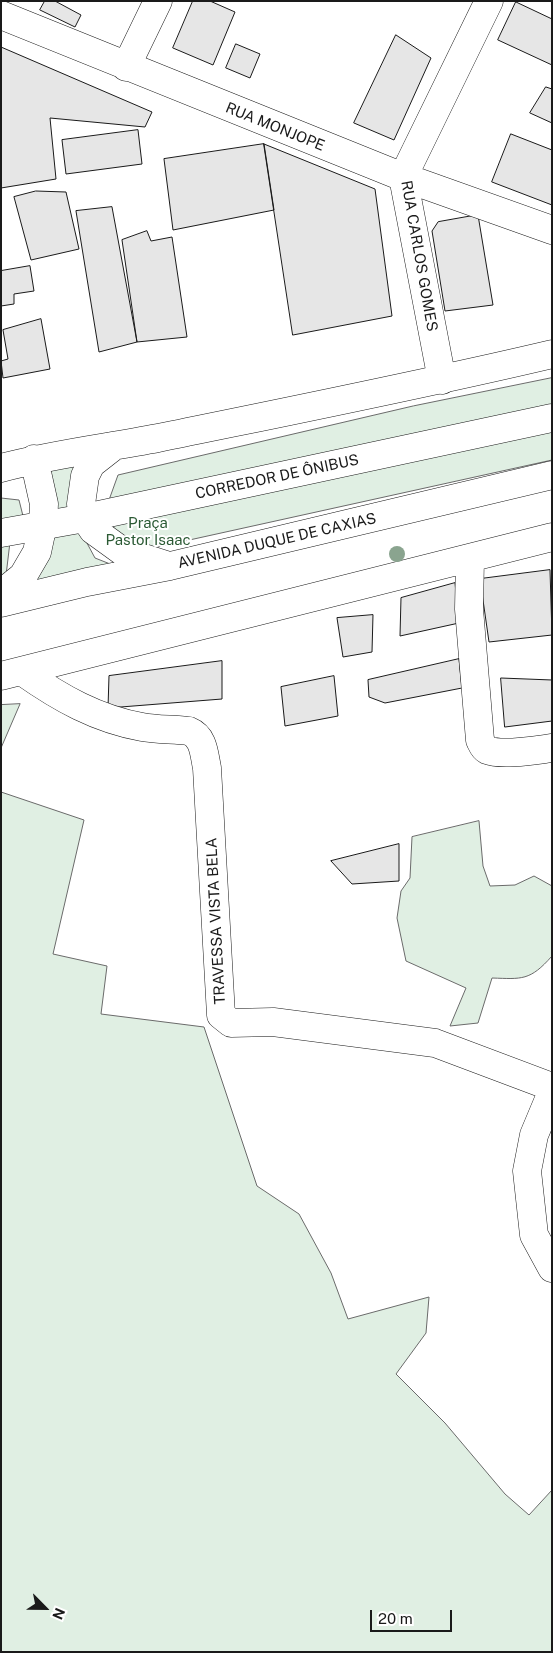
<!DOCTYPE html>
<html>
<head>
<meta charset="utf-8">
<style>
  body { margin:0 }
  #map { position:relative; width:553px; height:1653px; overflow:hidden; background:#fff; font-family:"Public Sans",sans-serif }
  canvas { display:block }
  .frame { position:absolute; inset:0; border:2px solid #1a1a1a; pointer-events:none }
  .north { position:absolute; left:20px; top:1583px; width:50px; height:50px; -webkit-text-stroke:4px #fff; paint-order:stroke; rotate:113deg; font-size:14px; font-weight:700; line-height:20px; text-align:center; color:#1a1a1a }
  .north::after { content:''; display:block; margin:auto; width:18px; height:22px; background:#1a1a1a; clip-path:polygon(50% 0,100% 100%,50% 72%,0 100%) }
  .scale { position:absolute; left:370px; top:1610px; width:82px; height:22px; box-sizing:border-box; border:2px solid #1a1a1a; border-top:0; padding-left:6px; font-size:15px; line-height:18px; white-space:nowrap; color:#1a1a1a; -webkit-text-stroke:4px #fff; paint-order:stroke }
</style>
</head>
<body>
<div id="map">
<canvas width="553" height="1653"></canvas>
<div class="frame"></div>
<div class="north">N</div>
<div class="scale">20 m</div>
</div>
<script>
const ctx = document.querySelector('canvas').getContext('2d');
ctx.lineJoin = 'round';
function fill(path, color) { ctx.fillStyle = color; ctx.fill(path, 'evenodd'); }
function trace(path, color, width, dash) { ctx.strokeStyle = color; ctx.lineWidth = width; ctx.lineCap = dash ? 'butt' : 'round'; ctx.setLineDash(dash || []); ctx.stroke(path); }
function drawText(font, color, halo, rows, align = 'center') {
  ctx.font = font + ' "Public Sans",sans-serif'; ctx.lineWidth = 4; ctx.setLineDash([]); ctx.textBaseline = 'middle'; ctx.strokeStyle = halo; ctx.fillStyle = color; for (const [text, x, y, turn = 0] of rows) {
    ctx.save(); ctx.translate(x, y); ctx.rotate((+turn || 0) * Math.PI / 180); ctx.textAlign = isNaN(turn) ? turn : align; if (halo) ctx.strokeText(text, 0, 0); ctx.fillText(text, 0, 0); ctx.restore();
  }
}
const green = new Path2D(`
  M552 378V405L109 500 118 475 413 406Z
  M552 425V460L144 550 116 532 111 522Z
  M83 460 74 511 53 514 48 465Z
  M1 498 19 500 24 520 1 526Z
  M81 532 95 558 133 573 32 588 55 536Z
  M10 542 5 584 1 586V544Z
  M20 704 1 748V705Z
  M1 792 84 820 53 954 107 966 101 1014 204 1027 257 1186 299 1214 331 1273 348 1319 429 1297 426 1333 396 1374 445 1423 505 1494 529 1515 552 1490V1652H1Z
  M479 821 483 866 490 886 515 885 534 876 552 886V956C530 981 522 979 492 978L478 1023 450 1026 466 988 406 961 397 918 401 891 410 878 412 837Z`);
fill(green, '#e0efe3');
trace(green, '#6a6a6a', 1);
const building = new Path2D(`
  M45 1H55L81 15 75 27 40 10Z
  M193 1H210L235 12 213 65 173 48Z
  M516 2 552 19V65L498 40Z
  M396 35 431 58 394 140 354 123Z
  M236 44 260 54 250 78 226 68Z
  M1 47 152 112 145 127 50 118 56 179 1 188Z
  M546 87 552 89V123L530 113Z
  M138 130 142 164 66 174 62 140Z
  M511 134 552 150V205L492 182Z
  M264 144 375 189 392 316 293 335Z
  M264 144 274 210 173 230 164 159Z
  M36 191 66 192 79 249 31 260 14 197Z
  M112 207 137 342 99 352 76 211Z
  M478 215 493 305 445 311 432 231 438 222Z
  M147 231 151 241 172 237 187 337 137 342 122 240Z
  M30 266 34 291 14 294V304L1 306V271Z
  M41 319 50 369 3 378 1 361 8 359 3 330Z
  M550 570 552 635 489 642 480 579Z
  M455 583 459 623 400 636 401 598Z
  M373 615 372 652 343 657 337 618Z
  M459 659 462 688 385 703 369 697 368 680Z
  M222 661V699L108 708 109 676Z
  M334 676 338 716 285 726 281 687Z
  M501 678 552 680V721L505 727Z
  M399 844V881L352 884 331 861Z`);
fill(building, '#e6e6e6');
trace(building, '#1a1a1a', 1);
const minor = new Path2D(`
  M1 15 403 177 552 230
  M126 67 158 1
  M442 380 403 177 489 1
  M1 533 85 518 552 418
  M470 559 469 609 480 740C482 744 483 748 487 750 502 756 536 750 552 748
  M23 672C60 698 97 719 142 727 157 730 174 729 189 731 204 737 204 754 207 768L221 1015 231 1023 273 1022 435 1043 552 1087
  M1 676 552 537
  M552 1092 534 1135 527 1171 534 1235 552 1268`);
const highway = new Path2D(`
  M114 446 91 464 85 476 81 504 85 518 93 530 122 551 166 565
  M1 468C53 454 106 448 158 438 289 411 421 385 552 354
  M1 594 23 576 37 552 43 524 44 504 34 459
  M1 603 87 582 170 566 552 475`);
trace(minor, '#1a1a1a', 29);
trace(highway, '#1a1a1a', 29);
trace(minor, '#fff', 28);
trace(highway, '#fff', 28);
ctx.fillStyle = '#8aa48f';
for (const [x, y] of [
  [397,554]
]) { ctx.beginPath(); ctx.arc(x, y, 8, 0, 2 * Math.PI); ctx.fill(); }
drawText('15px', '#1a1a1a', '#fff', [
  ["RUA MONJOPE",275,127,22],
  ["RUA CARLOS GOMES",419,256,80],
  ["CORREDOR DE ÔNIBUS",277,477,-12],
  ["AVENIDA DUQUE DE CAXIAS",277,541,-13],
  ["TRAVESSA VISTA BELA",216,921,-93]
]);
drawText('15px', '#2b5a34', '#fff', [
  ["Praça",148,523],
  ["Pastor Isaac",148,540]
]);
</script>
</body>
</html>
